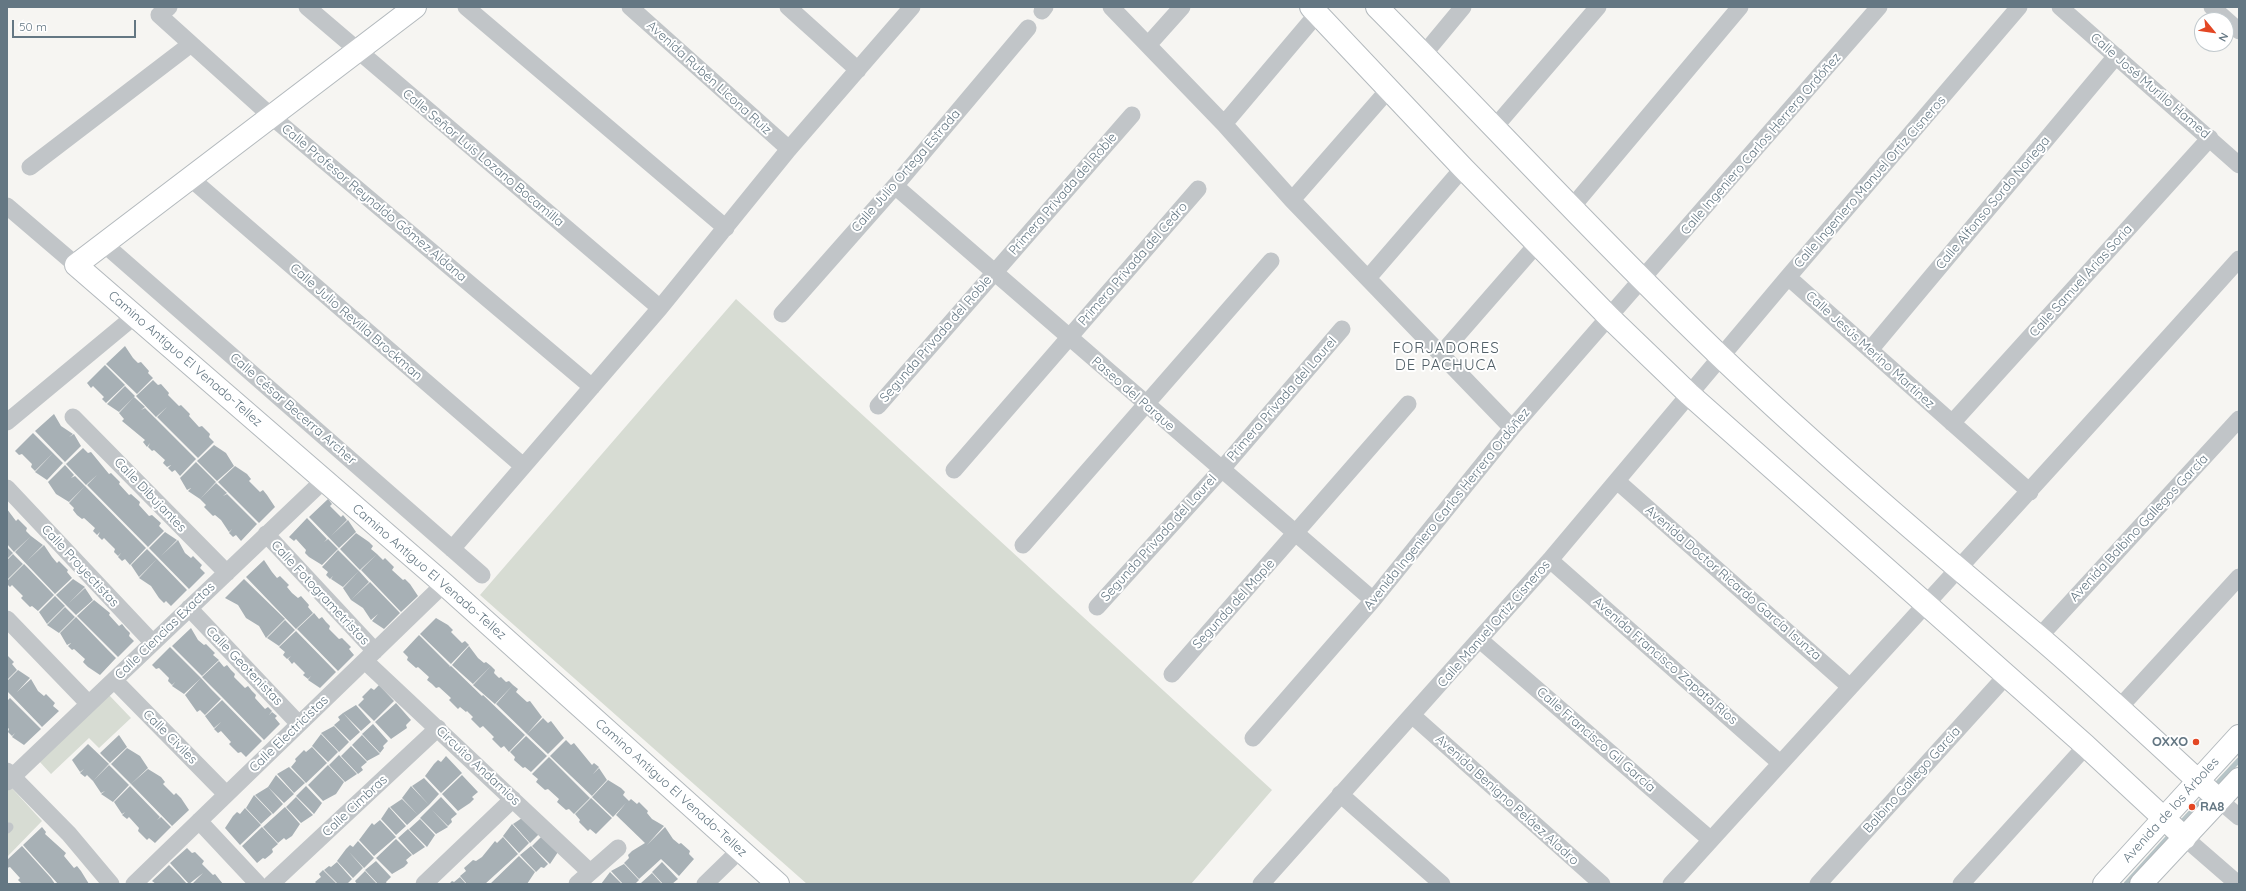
<!DOCTYPE html>
<html>
<head>
<meta charset="utf-8">
<style>
  body { margin:0 }
  #map { position:relative; width:2246px; height:891px; overflow:hidden; background:#f6f5f2; font-family:Quicksand,sans-serif }
  canvas { display:block }
  .frame { position:absolute; inset:0; border:8px solid #647783; pointer-events:none }
  .north { position:absolute; left:2194px; top:12px; width:40px; height:40px; box-sizing:border-box; background:#fff; border:1px solid #c1c9cd; border-radius:50%; rotate:119deg; font-size:11px; font-weight:700; line-height:16px; text-align:center; color:#647783 }
  .north::after { content:''; display:block; margin:auto; width:14px; height:18px; background:#e34724; clip-path:polygon(50% 0,100% 100%,50% 72%,0 100%) }
  .scale { position:absolute; left:12px; top:20px; width:124px; height:18px; box-sizing:border-box; border:2px solid #647783; border-top:0; padding-left:5px; font-size:12px; line-height:14px; white-space:nowrap; color:#647783; -webkit-text-stroke:3px #fff; paint-order:stroke }
</style>
</head>
<body>
<div id="map">
<canvas width="2246" height="891"></canvas>
<div class="frame"></div>
<div class="north">N</div>
<div class="scale">50 m</div>
</div>
<script>
const ctx = document.querySelector('canvas').getContext('2d');
ctx.lineJoin = 'round';
function fill(path, color) { ctx.fillStyle = color; ctx.fill(path, 'evenodd'); }
function trace(path, color, width, dash) { ctx.strokeStyle = color; ctx.lineWidth = width; ctx.lineCap = dash ? 'butt' : 'round'; ctx.setLineDash(dash || []); ctx.stroke(path); }
function drawText(font, color, halo, rows, align = 'center') {
  ctx.font = font + ' Quicksand,sans-serif'; ctx.lineWidth = 4; ctx.setLineDash([]); ctx.textBaseline = 'middle'; ctx.strokeStyle = halo; ctx.fillStyle = color; for (const [text, x, y, turn = 0] of rows) {
    ctx.save(); ctx.translate(x, y); ctx.rotate((+turn || 0) * Math.PI / 180); ctx.textAlign = isNaN(turn) ? turn : align; if (halo) ctx.strokeText(text, 0, 0); ctx.fillText(text, 0, 0); ctx.restore();
  }
}
fill(new Path2D(`
  M736 299 1272 790 1191 884H807L480 595Z
  M109 695 131 718 99 748 89 738 51 774 39 761Z
  M9 785 42 821 7 857V787Z`), '#d7dcd3');
trace(new Path2D(`
  M2213 788 2239 760
  M2179 825 2206 796
  M2126 884 2172 833`), '#b6c4c7', 5);
fill(new Path2D(`
  M125 346 133 358 138 363 141 362 149 371 148 373 153 378 137 394 106 364Z
  M105 365 125 385 106 403 102 399 104 397 93 386 91 388 87 383Z
  M153 380 158 385 161 384 169 393 168 395 179 406 181 405 190 414 189 416 199 427 202 426 210 434 209 437 214 442 198 458 157 417 167 407 156 417 136 396Z
  M125 386 135 396 119 412 107 404Z
  M134 397 145 407 141 410 145 408 155 418 152 421 155 418 196 459 180 476 175 470 172 472 168 468 171 465 167 467 163 463 165 460 154 450 152 451 148 447 150 443 147 447 143 442 145 440 122 421 124 419 119 413Z
  M54 414 61 426 73 434 69 437 74 434 81 446 65 462 35 431Z
  M33 433 53 453 35 471 31 467 32 464 22 454 19 455 15 451Z
  M214 445 226 453 234 466 217 481 197 461Z
  M83 448 88 453 91 452 109 474 111 473 120 482 119 484 129 495 131 494 140 502 139 505 149 516 152 515 161 523 159 526 164 531 148 547 87 485 97 475 86 485 66 464Z
  M53 453 63 463 47 480 35 472Z
  M196 462 216 482 200 499 188 491 191 488 187 490 180 478Z
  M65 465 74 475 71 478 75 476 85 486 69 502 56 494 48 482Z
  M235 466 247 474 251 479 249 481 260 492 263 490 267 495 275 507 259 523 218 482Z
  M216 483 227 493 223 496 227 494 257 524 241 541 236 535 233 537 229 533 232 529 229 532 221 520 215 515 213 516 204 507 206 505 200 499Z
  M85 486 146 548 130 565 125 559 122 561 118 557 121 553 118 556 114 552 115 549 104 538 102 540 98 536 100 532 97 535 93 531 95 528 84 518 82 519 77 515 84 508 77 515 73 510 74 508 69 503Z
  M328 499 332 504 330 506 341 517 343 515 347 520 331 536 348 520 356 532 339 548 309 517Z
  M7 509 16 521 18 519 27 528 26 531 31 536 14 552 7 544Z
  M307 518 327 539 324 542 328 539 338 549 322 565 309 557 305 553 306 550 296 539 294 541 289 537Z
  M165 532 177 540 161 556 178 540 185 553 191 558 193 556 202 565 200 568 205 573 189 589 149 548Z
  M356 533 369 542 373 546 371 549 377 554 360 570 340 549Z
  M31 536 43 545 27 561 44 545 52 557 57 563 59 561 68 570 67 572 72 578 55 594 15 552Z
  M7 547 13 553 7 559Z
  M147 549 157 559 139 577 131 565Z
  M338 550 359 571 343 587 331 579 333 576 330 579 326 575 328 572 322 567Z
  M13 554 23 564 7 580V560Z
  M377 554 383 560 385 558 394 567 392 570 403 580 405 579 410 584 418 596 401 612 361 570Z
  M157 559 187 590 171 606 166 601 164 603 159 598 162 595 159 598 151 586 139 578Z
  M264 560 272 572 277 578 280 576 289 585 287 587 292 593 298 598 301 596 309 605 308 607 313 613 296 629 246 577Z
  M24 564 54 595 38 611 32 606 30 607 21 598 23 596 12 585 10 587 7 584V581Z
  M359 571 369 582 351 600 343 588Z
  M73 579 85 587 69 603 85 588 93 600 76 615 56 595Z
  M244 579 285 619 266 638 259 626 246 618 249 615 246 618 238 605 225 598Z
  M370 582 400 613 384 629 372 621 378 614 371 620 363 608 351 600Z
  M55 596 65 606 47 624 39 612Z
  M94 600 110 613 109 615 119 626 122 624 126 629 130 633 129 636 134 641 118 657 77 616Z
  M65 607 75 617 59 633 47 625Z
  M314 613 319 619 322 617 326 622 330 626 329 629 339 639 342 638 351 647 349 649 354 655 338 671 297 629Z
  M76 617 106 648 99 655 106 648 116 658 100 675 88 667 83 662 85 659 74 649 72 650 68 646 71 643 67 645 60 633Z
  M436 618 448 625 453 630 451 632 462 643 465 641 469 645 451 664 420 634Z
  M285 620 295 630 279 646 267 638Z
  M191 628 198 640 204 645 206 644 215 653 213 655 219 660 202 676 172 646Z
  M296 631 336 672 320 688 308 680 311 676 308 679 303 675 305 673 294 662 292 664 288 659 291 656 287 659 283 655 285 652 279 647Z
  M419 635 450 666 449 667 451 666 482 696 483 695 525 735 509 752 504 746 501 748 492 739 494 737 483 726 480 728 471 719 473 717 467 711 466 712 460 707 458 709 449 700 451 698 439 687 436 688 432 684 427 680 429 677 418 667 416 668 407 660 408 657 403 652Z
  M469 646 478 658 484 663 486 662 491 666 473 684 452 665Z
  M170 647 201 678 184 694 172 686 175 682 172 685 168 681 169 678 159 668 156 669 152 665Z
  M7 655 14 662 12 664 17 670 7 680Z
  M219 661 224 667 227 665 231 670 235 674 234 677 245 688 248 686 252 691 256 695 255 698 265 709 268 707 272 711 269 715 272 712 277 716 275 718 280 724 264 740 223 698 233 688 223 698 202 677Z
  M491 666 495 670 494 673 499 678 501 677 506 682 509 681 513 685 495 704 473 685Z
  M18 670 30 678 17 692 31 679 38 691 44 696 46 694 55 703 53 706 59 711 42 727 7 691V681Z
  M201 678 211 689 208 692 211 689 221 699 205 715 200 710 197 712 185 695Z
  M379 685 394 701 374 721 358 705 364 699 362 697 371 688 374 690Z
  M513 685 518 689 516 692 527 702 530 701 542 717 527 734 496 704Z
  M10 698 41 729 24 745 12 737 15 733 12 736 8 732 9 729 7 727V701Z
  M222 700 262 741 246 757 241 752 238 753 234 749 237 746 234 749 229 744 231 742 221 731 218 733 214 729 221 722 214 728 205 716Z
  M396 703 411 720 406 725 407 728 391 739 375 722Z
  M356 705 371 722 361 731 343 713Z
  M343 713 360 732 350 741 334 725 340 720 338 717Z
  M543 718 548 723 551 721 564 738 548 754 527 734Z
  M373 724 388 741 383 746 384 748 380 753 362 734Z
  M334 726 349 742 339 752 321 733Z
  M321 734 338 752 328 762 312 746Z
  M119 735 127 747 110 763 100 753Z
  M362 735 380 754 367 761 352 745Z
  M526 736 547 756 531 772 525 767 523 768 514 760 515 757 510 752Z
  M566 740 571 745 574 743 592 765 594 763 599 767 593 774 599 768 607 780 592 796 550 756Z
  M88 744 109 764 93 781 87 775 85 777 80 773 84 769 80 772 72 760Z
  M351 746 367 762 361 767 363 770 358 774 341 756Z
  M312 747 327 763 306 783 291 767 296 761 295 759 304 750 306 752Z
  M127 748 140 756 148 768 131 784 111 764Z
  M339 755 357 774 345 782 329 765Z
  M446 756 462 773 441 793 425 776 434 764 438 760 441 762Z
  M549 757 590 798 574 814 569 809 566 810 557 802 559 799 548 789 545 790 536 782 538 779 532 774Z
  M109 765 129 785 113 802 101 794 105 791 101 793 93 781Z
  M328 765 344 782 336 794 323 801 308 785Z
  M289 767 305 783 294 793 277 774Z
  M148 769 161 777 165 782 163 784 174 795 176 793 181 798 189 810 172 826 131 784Z
  M276 775 294 794 284 803 268 787Z
  M462 775 478 792 472 797 474 799 470 803 458 811 442 794Z
  M424 778 439 794 429 805 412 786Z
  M608 780 621 788 625 792 623 795 629 801 631 799 637 804 639 802 648 811 647 813 652 819 664 826 647 845 665 827 673 839 679 844 681 843 690 851 689 854 694 859 679 876 661 859 639 879 624 863 629 858 628 855 632 851 645 843 616 815 626 803 613 817 592 797Z
  M130 786 160 817 157 820 161 817 171 827 155 843 149 838 147 840 138 831 139 828 129 817 127 819 122 815 125 812 122 814 114 802Z
  M306 786 322 803 314 814 296 796Z
  M411 786 429 805 418 815 402 798Z
  M268 787 283 804 273 814 255 795Z
  M254 795 272 814 261 824 246 808Z
  M296 797 313 815 301 823 286 807Z
  M441 797 457 814 451 819 452 822 448 826 432 810 448 827 436 834 420 818Z
  M591 798 612 818 596 834 590 829 588 831 579 822 580 820 575 814Z
  M402 799 418 815 407 825 390 807Z
  M285 807 300 824 292 836 286 840 284 838 278 843 263 827Z
  M389 807 406 826 396 835 381 819Z
  M245 808 261 825 240 845 225 828 233 816 237 812 240 814Z
  M525 816 540 833 530 843 513 824Z
  M420 819 435 835 427 847 409 829Z
  M380 820 396 837 374 856 359 840 368 828 372 823 374 825Z
  M512 824 529 843 519 853 503 836Z
  M42 827 46 832 45 834 66 853 64 856 74 868 77 866 81 871 89 884H58L23 845Z
  M262 827 278 844 272 849 273 852 270 855 265 859 263 858 257 863 242 846Z
  M408 829 425 847 413 855 398 838Z
  M542 836 558 852 550 864 532 846Z
  M503 837 518 854 485 884H467L460 876 466 871 464 868 473 860 476 861 482 857 495 841 497 843Z
  M396 839 412 855 406 860 408 863 404 867 392 874 376 858Z
  M358 841 374 858 364 868 349 852 363 868 353 878 337 861 346 849 350 845 353 847Z
  M22 846 51 878 55 884H22L18 880 20 878 10 867 7 868V860Z
  M531 846 548 864 544 868 541 867 536 872 520 855Z
  M187 848 192 853 195 852 204 861 202 864 213 875 215 874 223 884H192L203 873 189 884 170 863Z
  M519 856 535 872 527 884H490Z
  M376 861 391 877 386 882 387 884H378L365 870Z
  M337 862 352 879 347 884H338L324 870 329 866 331 867Z
  M662 862 678 879 672 884H663L652 872Z
  M624 864 639 880 635 884H623L611 871Z
  M169 865 179 875 187 884H156L152 881Z
  M323 870 337 884H317L315 882 321 877 319 874Z
  M365 871 377 884H357L355 881Z
  M610 872 622 884H601Z
  M652 873 662 884 641 883Z
  M460 877 466 884H449L452 881 454 882Z`), '#a7b0b5');
const secondary = new Path2D(`
  M415 7 76 265 444 584 778 884
  M1311 7 1463 168 1610 318 1689 394 2086 746 2185 838
  M1377 7C1492 123 1602 243 1720 356 1822 453 1930 545 2038 636 2100 689 2159 745 2219 800
  M2104 884 2239 736
  M2141 884 2239 779`);
trace(secondary, '#b3b9bd', 24);
trace(new Path2D(`
  M7 829 9 827`), '#c1c5c8', 9);
trace(new Path2D(`
  M169 7 159 15 271 116 592 387
  M307 7 660 308
  M466 7 726 228
  M630 7 789 149
  M788 7 858 70
  M1111 7 1224 124 1292 200 1512 428
  M2060 7 2239 165
  M2212 7 2239 31
  M1042 11 1045 7
  M1148 45 1182 7
  M1424 54 1463 7
  M1224 124 1317 14
  M1494 128 1598 7
  M30 167 191 44
  M189 177 523 466
  M895 186 1373 600
  M1292 200 1389 89
  M7 206 76 265
  M1572 207 1740 7
  M103 243 482 575
  M1788 277 2030 492
  M1368 278 1463 168
  M782 314 895 186 1028 28
  M1870 350 2116 56
  M1441 354 1537 244
  M878 406 1132 115
  M73 417 227 573
  M7 422 136 315
  M1952 423 2210 138
  M954 470 1198 189
  M1617 481 1849 686
  M7 488 153 643
  M266 534 375 651
  M1023 545 1271 261
  M452 549 660 308 789 149 912 7
  M1550 560 1780 763
  M1097 607 1222 469 1342 329
  M189 608 299 724
  M7 619 89 704
  M2039 637 2239 419
  M1480 640 1711 840
  M365 661 590 872
  M1172 674 1408 404
  M114 680 226 794
  M2119 708 2239 577
  M1413 716 1602 884
  M1253 738 1373 600 1512 428 1879 7
  M7 771 69 834 111 884
  M7 782 324 480
  M1340 794 1442 884
  M2219 800 2239 817
  M199 821 258 884
  M2185 838 2238 884
  M134 884 444 584
  M271 884 438 728
  M424 884 513 799
  M577 884 618 848
  M705 884 740 850
  M1261 884 1550 560 1788 277 2019 7
  M1671 884C1860 675 2051 469 2239 259
  M1818 884 2006 676
  M1961 884 2086 746`), '#c1c5c8', 17);
trace(secondary, '#fff', 22);
for (const [x, y, r, color] of [
  [2196,742,4,"#e34724"],
  [2192,807,4,"#e34724"]
]) { const dot = new Path2D(); dot.arc(x, y, r, 0, 2 * Math.PI); ctx.fillStyle = color; ctx.fill(dot); trace(dot, '#fff', 1.5); }
drawText('13px', '#647783', '#fff', [
  ["Avenida Rubén Licona Ruiz",709,78,42],
  ["Calle José Murillo Hamed",2150,86,41],
  ["Calle Ingeniero Carlos Herrera Ordóñez",1761,144,-49],
  ["Calle Señor Luis Lozano Bocamilla",483,158,40],
  ["Calle Julio Ortega Estrada",906,171,-49],
  ["Calle Ingeniero Manuel Ortiz Cisneros",1870,182,-49],
  ["Primera Privada del Roble",1063,194,-49],
  ["Calle Profesor Reynaldo Gómez Aldana",374,203,40],
  ["Calle Alfonso Sordo Noriega",1993,203,-50],
  ["Primera Privada del Cedro",1133,264,-49],
  ["Calle Samuel Arias Soria",2081,281,-48],
  ["Calle Julio Revilla Brockman",356,322,41],
  ["Segunda Privada del Roble",936,339,-49],
  ["Calle Jesús Merino Martínez",1870,350,42],
  ["Camino Antiguo El Venado-Tellez",185,359,41],
  ["Paseo del Parque",1133,394,41],
  ["Primera Privada del Laurel",1282,399,-49],
  ["Calle César Becerra Archer",293,409,41],
  ["Calle Dibujantes",150,495,46],
  ["Avenida Ingeniero Carlos Herrera Ordóñez",1447,509,-51],
  ["Avenida Balbino Gallegos García",2139,528,-47],
  ["Segunda Privada del Laurel",1159,538,-48],
  ["Calle Proyectistas",80,566,47],
  ["Camino Antiguo El Venado-Tellez",429,572,41],
  ["Avenida Doctor Ricardo García Isunza",1733,583,41],
  ["Calle Fotogrametristas",320,593,47],
  ["Segunda del Maple",1234,604,-48],
  ["Calle Manuel Ortiz Cisneros",1494,624,-49],
  ["Calle Ciencias Exactas",165,631,-44],
  ["Avenida Francisco Zapata Ríos",1665,661,41],
  ["Calle Geotenistas",244,666,46],
  ["Calle Electricistas",289,734,-44],
  ["Calle Civiles",170,737,45],
  ["Calle Francisco Gil García",1596,740,41],
  ["Circuito Andamios",478,766,43],
  ["Balbino Gallego García",1912,780,-48],
  ["Camino Antiguo El Venado-Tellez",671,788,42],
  ["Avenida Benigno Peláez Aladro",1507,800,42],
  ["Calle Cimbras",355,806,-43],
  ["Avenida de los Árboles",2171,810,-48]
]);
drawText('bold 13px', '#647783', '#fff', [
  ["OXXO",2188,742],
  ["RA8",2200,807,"left"]
], 'right');
ctx.letterSpacing = '1px';
drawText('15px', '#526068', '#fff', [
  ["FORJADORES",1446,348],
  ["DE PACHUCA",1446,365]
]);
ctx.letterSpacing = '0px';
</script>
</body>
</html>
